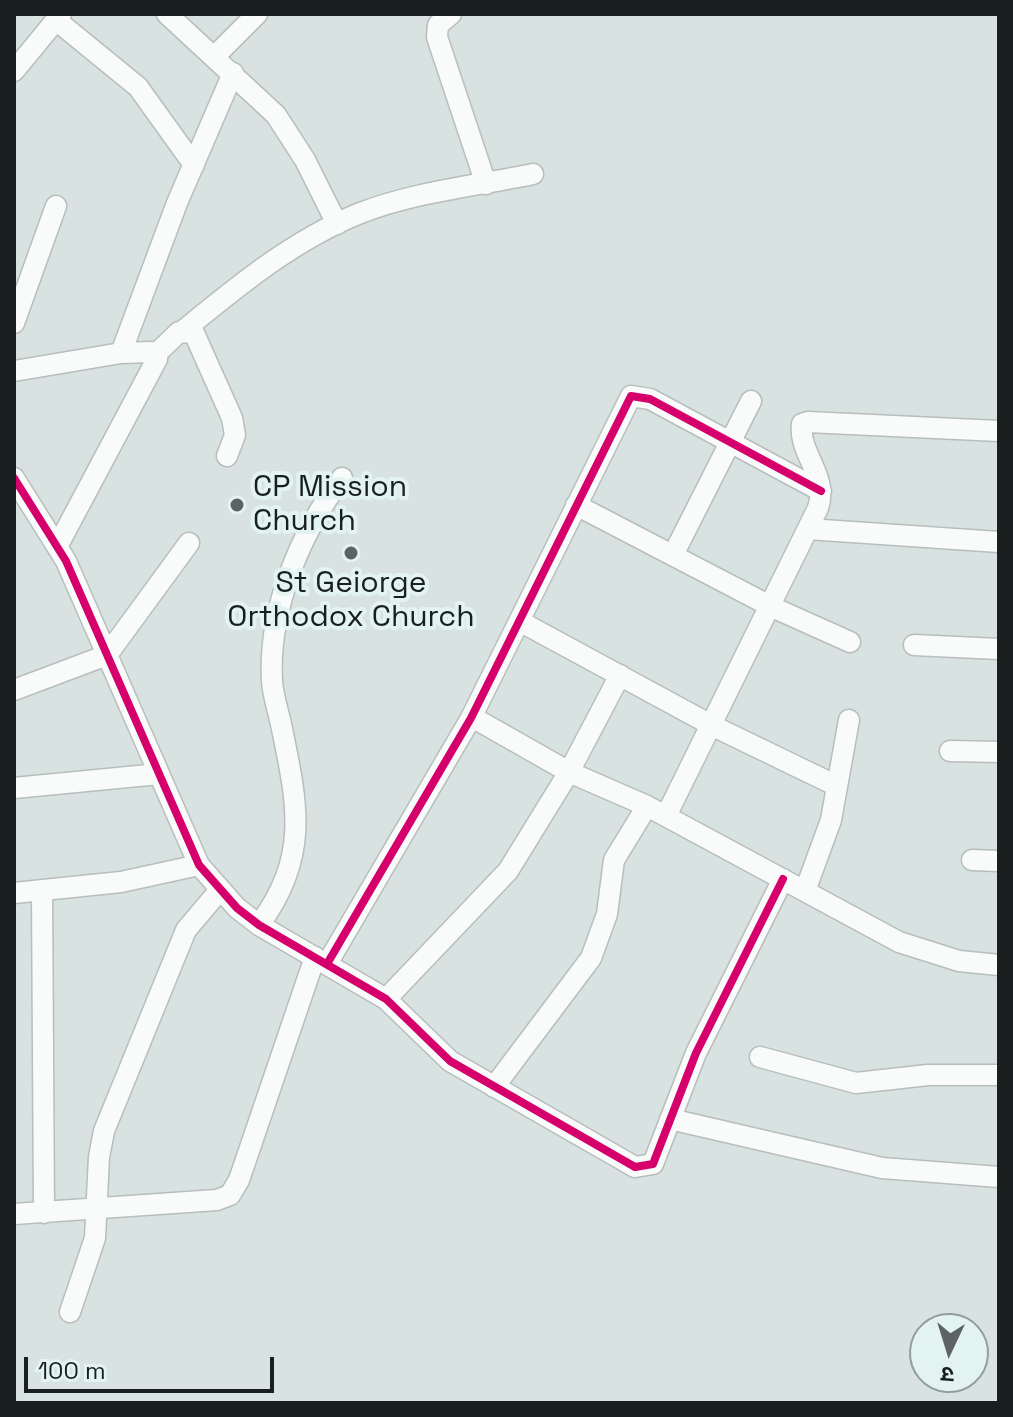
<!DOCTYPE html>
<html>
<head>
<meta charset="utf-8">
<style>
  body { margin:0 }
  #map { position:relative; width:1013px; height:1417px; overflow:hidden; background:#d8e2e0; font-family:"Space Grotesk","Noto Sans Devanagari",sans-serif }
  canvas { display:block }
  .frame { position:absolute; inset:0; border:16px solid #191f1e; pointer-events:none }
  .north { position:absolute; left:909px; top:1313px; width:80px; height:80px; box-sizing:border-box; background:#e2f3f1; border:2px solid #929e9d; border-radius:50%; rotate:184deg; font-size:22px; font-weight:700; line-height:32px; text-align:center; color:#191f1e }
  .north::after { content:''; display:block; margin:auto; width:28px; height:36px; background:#5c6362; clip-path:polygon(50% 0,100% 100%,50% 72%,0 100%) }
  .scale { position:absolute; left:24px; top:1357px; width:250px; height:36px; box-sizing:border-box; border:4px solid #191f1e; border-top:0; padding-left:10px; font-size:24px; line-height:28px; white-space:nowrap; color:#191f1e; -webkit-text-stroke:6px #e2f3f1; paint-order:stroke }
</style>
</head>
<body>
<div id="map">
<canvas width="1013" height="1417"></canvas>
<div class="frame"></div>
<div class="north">उ</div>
<div class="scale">100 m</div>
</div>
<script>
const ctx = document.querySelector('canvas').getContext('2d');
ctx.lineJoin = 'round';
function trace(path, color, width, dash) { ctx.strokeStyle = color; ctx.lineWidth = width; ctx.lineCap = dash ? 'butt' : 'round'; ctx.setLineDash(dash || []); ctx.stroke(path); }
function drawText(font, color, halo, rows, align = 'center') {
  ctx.font = font + ' "Space Grotesk",sans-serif'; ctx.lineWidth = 8; ctx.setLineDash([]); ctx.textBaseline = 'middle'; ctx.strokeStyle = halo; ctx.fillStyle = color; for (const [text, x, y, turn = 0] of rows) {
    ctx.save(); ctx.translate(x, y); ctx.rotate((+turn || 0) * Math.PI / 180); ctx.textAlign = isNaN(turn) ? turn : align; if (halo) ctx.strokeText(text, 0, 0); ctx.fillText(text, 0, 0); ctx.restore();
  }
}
const minor = new Path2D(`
  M167 14 276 115 305 160 337 224
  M451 14 438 25 437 37 486 184
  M56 20 138 87 194 165
  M214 57 257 14
  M14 71 61 14
  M14 323 56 206
  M184 330C238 286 292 241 358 214 413 192 476 186 533 174
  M121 353 177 203 233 73
  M156 354 179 332 194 333 232 418 235 435 227 456
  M14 371 121 353 151 352 157 359 58 545
  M14 478 66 561 199 865 237 908 259 925 386 999 450 1061 635 1167 653 1164 696 1053 783 879
  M576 505 772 607 850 642
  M808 529 999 542
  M673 555 751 401
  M521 622 713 726 837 786
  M914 645 999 649
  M14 690 107 655 189 543
  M472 717 569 772 647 806 899 942 959 961 999 965
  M950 751 999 752
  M14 788 159 774
  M666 816 818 508C829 475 798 454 802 424L808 422 999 431
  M972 860 999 861
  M42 890 44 1213
  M805 891 831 820 849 720
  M14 893 121 882 199 865
  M259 925C309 858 298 806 282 729 279 713 273 697 272 681 268 610 300 533 342 478
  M327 964 471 718 631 396 650 399 821 491
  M386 999 508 871 569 772 620 675
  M760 1057 856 1083 928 1075H999
  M494 1087 591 958 607 914 614 860 647 806
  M670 1119 882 1168 999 1177
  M14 1214 217 1200 230 1195 239 1180 315 957
  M70 1312 95 1238 99 1157 104 1131 186 930 219 891`);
trace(minor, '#b7bebd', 23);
trace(minor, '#f9fbfa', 20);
trace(new Path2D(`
  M14 478 66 561 199 865 237 908 259 925 386 999 450 1061 635 1167 653 1164 696 1053 783 879
  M327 964 471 718 631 396 650 399 821 491`), '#d6006c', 8);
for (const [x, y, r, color] of [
  [237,505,8,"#5c6362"],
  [351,553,8,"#5c6362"]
]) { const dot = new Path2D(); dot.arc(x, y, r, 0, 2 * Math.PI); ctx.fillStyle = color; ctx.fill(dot); trace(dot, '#e2f3f1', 3); }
drawText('30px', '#191f1e', '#e2f3f1', [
  ["CP Mission",253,488],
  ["Church",253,522],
  ["St Geiorge",351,584,"center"],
  ["Orthodox Church",351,618,"center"]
], 'left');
</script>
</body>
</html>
